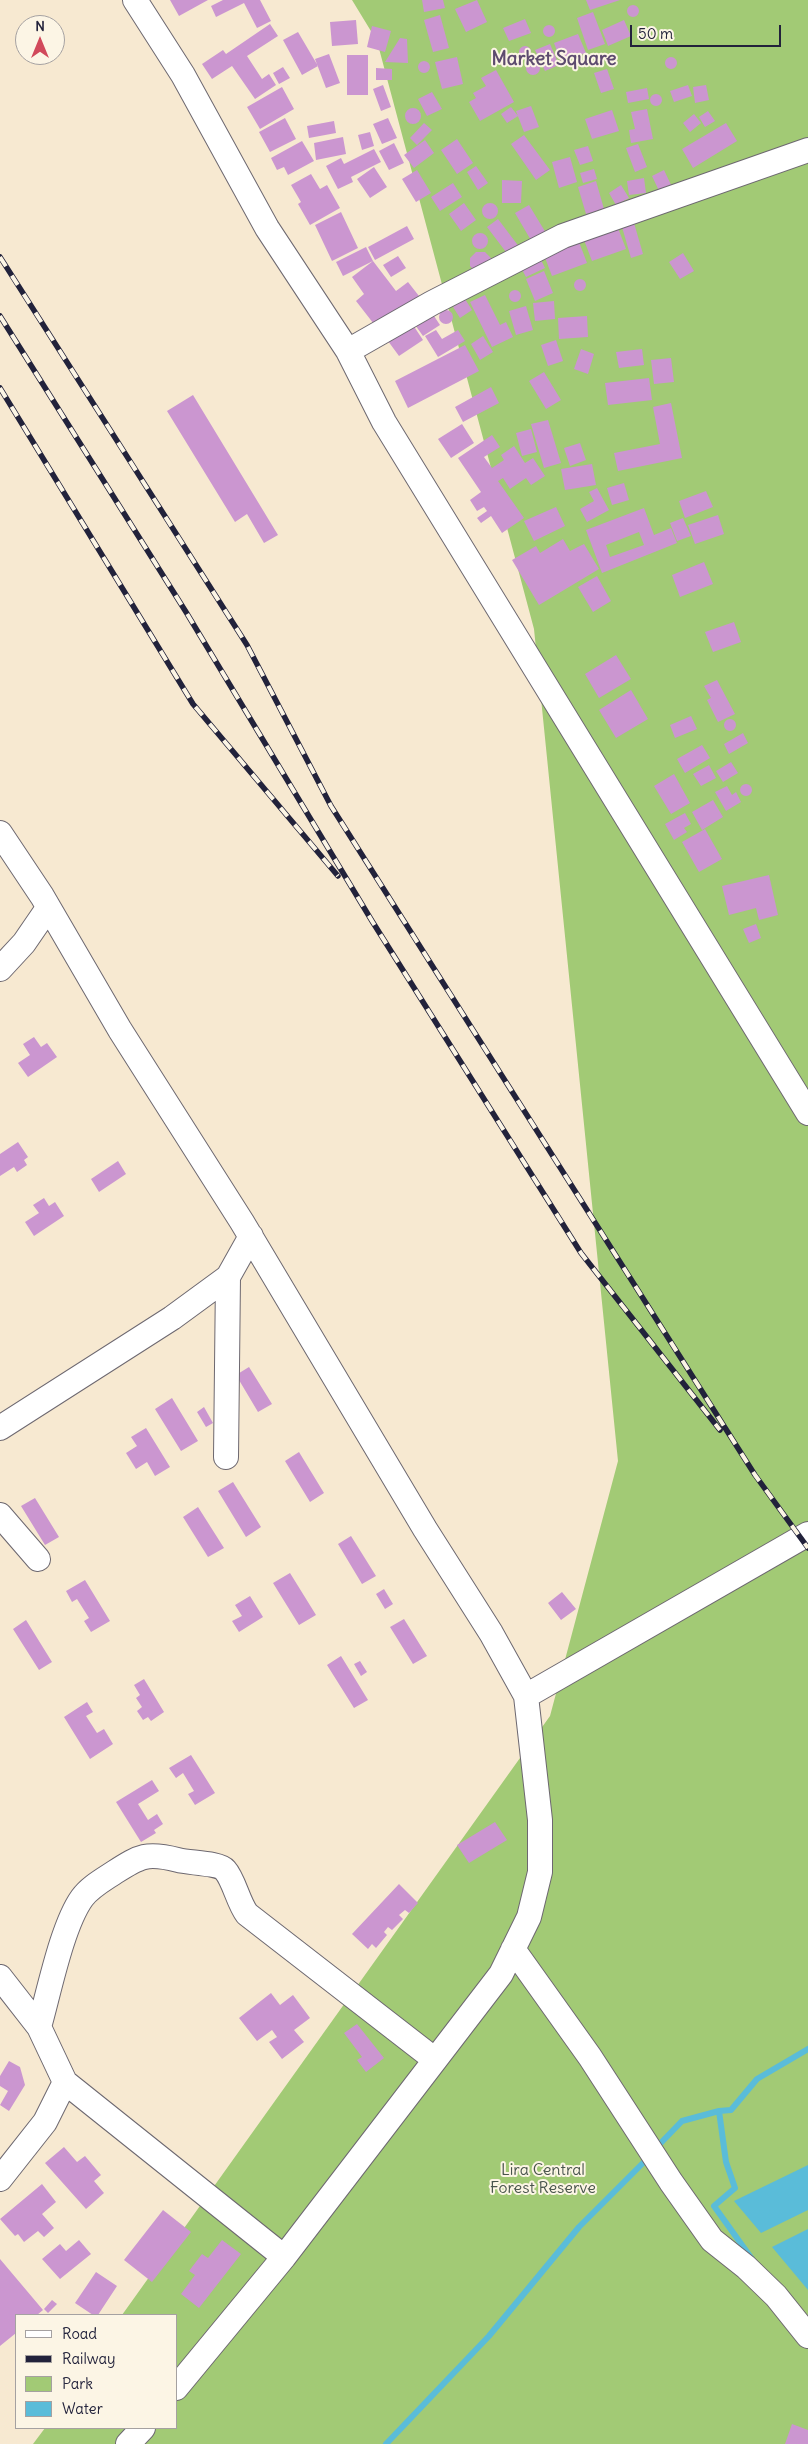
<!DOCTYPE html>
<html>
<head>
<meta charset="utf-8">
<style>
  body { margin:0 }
  #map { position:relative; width:808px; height:2444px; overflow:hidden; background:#f7e9d1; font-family:Delius,sans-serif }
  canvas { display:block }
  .legend { position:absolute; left:15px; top:2314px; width:162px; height:115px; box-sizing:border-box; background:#fcf5e5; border:1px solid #a5a1a1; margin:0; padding:6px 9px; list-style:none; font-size:15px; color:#22223b }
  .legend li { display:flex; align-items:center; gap:10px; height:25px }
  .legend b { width:25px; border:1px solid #a5a1a1 }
  .north { position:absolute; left:15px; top:15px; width:50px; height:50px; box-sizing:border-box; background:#fcf5e5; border:1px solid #a5a1a1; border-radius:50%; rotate:0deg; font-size:14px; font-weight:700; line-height:20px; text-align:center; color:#22223b }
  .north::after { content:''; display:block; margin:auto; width:18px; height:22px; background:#d1495b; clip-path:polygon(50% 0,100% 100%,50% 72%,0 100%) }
  .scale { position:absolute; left:630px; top:25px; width:151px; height:22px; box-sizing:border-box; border:2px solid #22223b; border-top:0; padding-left:6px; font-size:15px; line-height:18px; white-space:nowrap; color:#22223b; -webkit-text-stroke:4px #fcf5e5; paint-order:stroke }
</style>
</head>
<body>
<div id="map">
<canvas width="808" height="2444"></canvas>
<ul class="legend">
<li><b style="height:6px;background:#fff"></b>Road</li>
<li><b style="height:6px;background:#22223b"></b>Railway</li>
<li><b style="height:14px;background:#a2ca75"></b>Park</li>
<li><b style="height:14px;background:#5abcd9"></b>Water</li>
</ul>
<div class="north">N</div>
<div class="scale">50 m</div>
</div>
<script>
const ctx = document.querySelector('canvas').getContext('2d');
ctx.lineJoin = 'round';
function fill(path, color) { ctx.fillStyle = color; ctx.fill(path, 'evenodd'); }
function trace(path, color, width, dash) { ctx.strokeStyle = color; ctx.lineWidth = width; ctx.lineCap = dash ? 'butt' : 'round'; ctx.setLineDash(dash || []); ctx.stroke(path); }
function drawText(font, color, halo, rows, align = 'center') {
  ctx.font = font + ' Delius,sans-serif'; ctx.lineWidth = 4; ctx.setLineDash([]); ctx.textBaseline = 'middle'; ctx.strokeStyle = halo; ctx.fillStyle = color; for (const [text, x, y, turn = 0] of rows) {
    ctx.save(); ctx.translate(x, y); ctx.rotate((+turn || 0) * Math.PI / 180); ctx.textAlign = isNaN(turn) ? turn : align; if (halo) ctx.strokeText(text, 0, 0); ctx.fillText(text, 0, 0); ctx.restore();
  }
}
fill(new Path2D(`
  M352 0H808V2444H33L45 2428H176V2315H122L550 1716 618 1461 534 629 377 41Z`), '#a2ca75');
fill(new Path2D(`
  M808 2165V2210L761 2233 734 2201Z
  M808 2229V2290L772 2247Z`), '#5abcd9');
trace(new Path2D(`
  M719 2111 726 2162 735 2188 714 2206 752 2259
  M655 2149 682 2121 719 2111 731 2110 757 2079 808 2049
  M386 2444 489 2336 579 2227 649 2157`), '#5abcd9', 6);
fill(new Path2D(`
  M170 0H208L179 16Z
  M223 0H260L271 21 257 28 244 3 216 17 211 6Z
  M422 0H443L445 8 424 12Z
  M477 0 487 22 466 32 455 9Z
  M586 0H620L590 10Z
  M627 11a6 6 0 1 1 12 0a6 6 0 1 1-12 0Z
  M593 12 605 44 588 50 577 18Z
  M440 15 449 48 433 52 424 20Z
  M525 19 531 33 509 41 503 28Z
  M356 20 358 44 332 46 330 22Z
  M624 20 631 36 608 46 602 30Z
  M270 24 278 36 247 56 262 79 269 74 276 85 255 99 232 66 212 79 202 64 223 50 226 54Z
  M543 31a6 6 0 1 1 12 0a6 6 0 1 1-12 0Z
  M372 26 391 31 385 52 367 47Z
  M298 32 318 66 302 75 283 40Z
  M578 34 586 53 561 62 554 43Z
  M400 38 407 39 408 63 385 62Z
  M550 44 559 65 545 71 535 50Z
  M519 52a6 6 0 1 1 12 0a6 6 0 1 1-12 0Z
  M329 54 340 83 326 88 315 59Z
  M347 55H368V95H347Z
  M665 63a6 6 0 1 1 12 0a6 6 0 1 1-12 0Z
  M457 57 463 84 442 89 435 62Z
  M418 67a6 6 0 1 1 12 0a6 6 0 1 1-12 0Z
  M526 68a7 7 0 1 1 14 0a7 7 0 1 1-14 0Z
  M283 67 290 78 279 84 273 73Z
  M376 68 392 69V80H376Z
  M607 69 614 89 601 93 594 73Z
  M496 70 514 102 480 121 469 102 476 98 473 93 486 86 481 78Z
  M383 85 391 107 381 111 373 89Z
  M688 85 692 96 674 102 670 91Z
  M706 85 709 100 695 103 693 87Z
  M282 87 294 109 260 129 247 107Z
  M647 88 649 99 628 103 626 92Z
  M432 92 442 109 427 116 418 99Z
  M650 100a6 6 0 1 1 12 0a6 6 0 1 1-12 0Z
  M531 106 539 127 524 132 516 111Z
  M511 107 518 116 507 123 501 114Z
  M405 116a8 8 0 1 1 16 0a8 8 0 1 1-16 0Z
  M647 109 653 139 631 143 629 130 635 129 631 112Z
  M612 110 619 131 592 139 585 119Z
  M708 111 715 121 705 127 699 117Z
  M694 114 701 123 690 132 683 123Z
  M285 118 296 139 270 152 259 132Z
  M388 118 397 138 382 144 373 124Z
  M334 121 336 133 309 138 307 126Z
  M424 123 432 130 417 145 410 138Z
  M726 123 737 141 693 168 682 149Z
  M370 132 374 146 362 150 358 135Z
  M524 135 550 170 536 180 511 144Z
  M343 137 346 154 316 160 314 143Z
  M457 139 473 163 457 174 441 150Z
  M425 140 434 153 414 168 404 155Z
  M302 141 314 161 288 175 284 167 277 170 271 158Z
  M394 143 404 163 389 170 379 151Z
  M638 144 647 167 635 172 626 148Z
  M588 146 593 161 580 165 574 150Z
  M374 149 381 162 351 177 353 182 338 189 326 166 341 158 344 164Z
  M570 157 577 182 559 188 552 162Z
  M476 166 488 183 478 190 467 172Z
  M374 167 387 187 370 198 357 179Z
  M594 169 597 179 583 183 580 173Z
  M417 170 431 193 416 202 402 179Z
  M664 170 673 189 661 195 652 176Z
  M311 174 320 189 327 185 340 208 310 225 298 204 301 202 291 185Z
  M644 178 646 193 629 195 627 181Z
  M502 180 522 181 521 203H502Z
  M596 181 604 209 586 214 578 187Z
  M453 183 462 197 440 211 431 197Z
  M621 185 629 198 616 205 609 193Z
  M464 203 476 220 461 231 449 214Z
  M482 211a8 8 0 1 1 16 0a8 8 0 1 1-16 0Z
  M529 205 546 233 532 242 515 213Z
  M341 212 358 248 332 261 315 225Z
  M498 219 520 248 509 256 487 227Z
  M634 223 643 254 631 258 622 227Z
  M407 226 414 239 375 260 368 247Z
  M618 228 626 249 592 261 584 240Z
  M472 241a8 8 0 1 1 16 0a8 8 0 1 1-16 0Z
  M579 242 587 263 552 276 544 255Z
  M366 247 373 261 343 276 336 262Z
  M476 252H485L491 258 490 266 476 272 470 266V258Z
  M537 252 545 268 526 277 518 262Z
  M683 253 694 271 680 279 669 262Z
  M398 256 406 268 391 277 383 265Z
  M373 261 396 291 408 282 419 296 377 328 356 301 364 294 352 277Z
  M544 271 553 293 535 301 526 279Z
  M574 285a6 6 0 1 1 12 0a6 6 0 1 1-12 0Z
  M509 296a6 6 0 1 1 12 0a6 6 0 1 1-12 0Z
  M485 295 500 325 506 322 513 337 492 347 470 302Z
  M465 299 472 310 460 318 453 307Z
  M554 301 555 319 535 321 533 303Z
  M526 306 533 330 516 335 509 311Z
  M439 317a7 7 0 1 1 14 0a7 7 0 1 1-14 0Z
  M430 310 440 325 423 336 413 322Z
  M587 316 588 337 559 339 558 318Z
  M413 325 423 340 399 356 388 341Z
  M436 330 442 339 458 330 465 341 438 357 425 336Z
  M483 336 493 352 480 360 471 344Z
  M556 340 563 361 548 366 541 345Z
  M465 345 479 371 408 408 395 381Z
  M581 349 594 354 588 374 574 369Z
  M642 349 644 365 619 368 616 352Z
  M671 358 674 382 654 384 651 360Z
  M544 372 561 400 546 409 529 381Z
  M649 378 652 400 608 405 605 383Z
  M491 387 499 403 463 422 455 407Z
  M193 395 278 535 264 543 247 514 235 522 167 411Z
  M671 403 682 458 618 471 614 453 660 444 653 407Z
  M548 420 561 463 544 468 531 424Z
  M462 424 474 443 451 458 438 439Z
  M531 429 537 452 522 456 516 433Z
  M492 435 500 447 484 457 492 468 504 460 501 455 514 446 525 463 533 458 545 476 531 485 526 478 510 489 503 478 498 481 524 518 502 533 491 516 481 523 477 518 487 511 484 507 477 511 470 500 481 492 458 458Z
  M580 443 586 460 570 466 564 448Z
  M592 464 596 485 565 490 561 469Z
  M624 483 629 500 612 505 607 488Z
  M597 488 609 510 587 522 580 509 594 501 589 492Z
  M706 491 713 507 685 518 679 501Z
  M556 507 565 526 534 541 524 521Z
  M644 508 654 535 671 528 677 543 602 573 586 530ZM639 532 644 545 610 557 606 545Z
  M718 515 724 534 695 544 688 525Z
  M683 518 691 536 677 541 670 523Z
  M563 539 570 551 584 544 599 569 539 605 512 560 536 546 540 553Z
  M704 562 713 584 680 597 672 575Z
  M597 576 611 601 593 612 578 587Z
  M734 622 741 642 713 652 705 632Z
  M616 655 631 679 599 698 585 674Z
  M717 680 735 714 718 722 707 700 711 698 704 686Z
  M631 690 648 719 616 738 599 710Z
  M691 716 697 729 675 738 670 725Z
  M724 725a6 6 0 1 1 12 0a6 6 0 1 1-12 0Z
  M743 733 748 743 729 754 724 744Z
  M702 745 710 758 685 773 677 759Z
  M731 762 738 773 723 782 716 771Z
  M709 765 716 778 701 786 693 774Z
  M674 774 690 803 671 814 654 786Z
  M740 790a6 6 0 1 1 12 0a6 6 0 1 1-12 0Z
  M727 786 732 795 736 792 741 802 726 811 715 792Z
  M713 800 723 817 702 830 692 812Z
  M685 813 691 824 684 828 687 832 674 840 665 824Z
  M705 829 722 859 699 872 682 842Z
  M769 875 778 915 759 920 756 908 729 915 722 886Z
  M756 924 761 938 749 943 743 929Z
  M34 1037 41 1047 47 1043 57 1057 28 1077 18 1063 30 1055 23 1044Z
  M18 1142 28 1157 24 1160 27 1165 17 1172 14 1167 0 1176V1154Z
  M118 1161 126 1174 99 1192 91 1179Z
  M44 1198 49 1206 55 1202 64 1216 34 1236 25 1222 39 1213 33 1205Z
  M249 1367 272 1404 258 1412 236 1375Z
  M172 1398 198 1441 181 1451 155 1409Z
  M204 1407 213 1423 206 1427 197 1412Z
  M146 1428 170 1467 155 1476 147 1462 136 1469 126 1453 137 1446 131 1437Z
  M299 1452 324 1493 310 1502 285 1461Z
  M233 1482 261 1527 246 1537 218 1491Z
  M35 1498 59 1537 45 1545 21 1506Z
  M198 1507 224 1548 208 1557 183 1517Z
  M351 1536 376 1576 362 1584 338 1544Z
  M290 1573 316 1615 299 1625 273 1583Z
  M85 1580 110 1621 91 1632 84 1621 89 1618 77 1599 72 1602 66 1591Z
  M384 1589 393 1604 385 1609 376 1594Z
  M562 1592 576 1609 561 1620 548 1603Z
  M250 1596 263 1617 239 1632 232 1621 242 1616 235 1605Z
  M404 1619 427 1656 413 1664 390 1627Z
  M26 1620 52 1662 39 1670 13 1629Z
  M341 1656 368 1700 354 1708 327 1665Z
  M360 1661 367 1672 361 1676 354 1664Z
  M144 1679 164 1712 151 1721 148 1717 143 1720 137 1711 142 1707 136 1698 140 1695 134 1685Z
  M87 1702 93 1712 86 1716 97 1733 104 1729 113 1744 90 1759 64 1717Z
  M191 1755 215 1793 195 1805 188 1794 194 1791 183 1773 176 1778 169 1768Z
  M152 1780 159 1791 138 1804 148 1820 157 1814 163 1824 154 1830 156 1833 141 1842 116 1802Z
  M495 1822 507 1840 469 1863 457 1845Z
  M399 1884 418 1903 409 1913 405 1910 399 1915 403 1919 392 1930 388 1927 384 1932 387 1935 376 1948 372 1944 368 1949 352 1934Z
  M271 1993 280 2005 293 1995 310 2018 294 2030 304 2042 282 2059 269 2042 277 2037 272 2030 257 2041 239 2018Z
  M357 2024 384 2058 366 2072 357 2060 362 2057 344 2033Z
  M9 2061 20 2067 25 2085 9 2111 0 2105 8 2091 0 2086V2076Z
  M64 2147 77 2162 85 2156 101 2175 94 2181 104 2193 86 2209 45 2163Z
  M42 2184 56 2202 42 2214 54 2228 44 2237 38 2231 24 2242 18 2234 15 2236 0 2219Z
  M163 2210 191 2232 152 2282 124 2260Z
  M79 2240 91 2254 60 2279 42 2259 60 2244 66 2251Z
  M222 2240 241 2254 199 2308 181 2294 195 2275 189 2271 202 2254 208 2258Z
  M0 2259 43 2310 37 2315H16V2333L0 2346Z
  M96 2272 117 2286 98 2315H93L75 2303Z
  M52 2300 57 2304 48 2313 44 2309Z
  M792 2424 808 2430V2444H785Z`), '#cb96d0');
const street = new Path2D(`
  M135 0 183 75 267 228 348 351 384 422 808 1113
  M348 351 432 303 563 236 808 150
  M0 833 42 896 120 1030 242 1222 425 1529 491 1633 526 1696 540 1820V1872L529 1917 501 1974 284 2257 176 2388
  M0 969 24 943 48 908
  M0 1428 172 1318 228 1277
  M226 1457 228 1277 251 1236
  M0 1515 38 1559
  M526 1696 808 1534
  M513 1949 590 2057 671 2182 712 2240 746 2267 776 2296 808 2336
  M0 1977 39 2027 65 2082 284 2257
  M39 2027C49 1992 62 1926 82 1898 90 1887 103 1880 115 1872 140 1856 147 1852 178 1860 189 1863 219 1863 225 1870 234 1880 238 1902 247 1914L434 2059
  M0 2179 45 2122 65 2082
  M128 2444 143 2428`);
trace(street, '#6d6870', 26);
trace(street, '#fff', 24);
const rail = new Path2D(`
  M0 257 247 645 331 806 755 1475 808 1548
  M0 316 186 612 372 921 581 1253 720 1430
  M0 388 193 704 338 876`);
trace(rail, '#22223b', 5.5);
trace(rail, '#fcf5e5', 4, [11]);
drawText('16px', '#48544c', '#fcf5e5', [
  ["Lira Central",543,2170],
  ["Forest Reserve",543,2188]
]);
drawText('bold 19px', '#5d4b6f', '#fcf5e5', [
  ["Market Square",554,60]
]);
</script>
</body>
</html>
